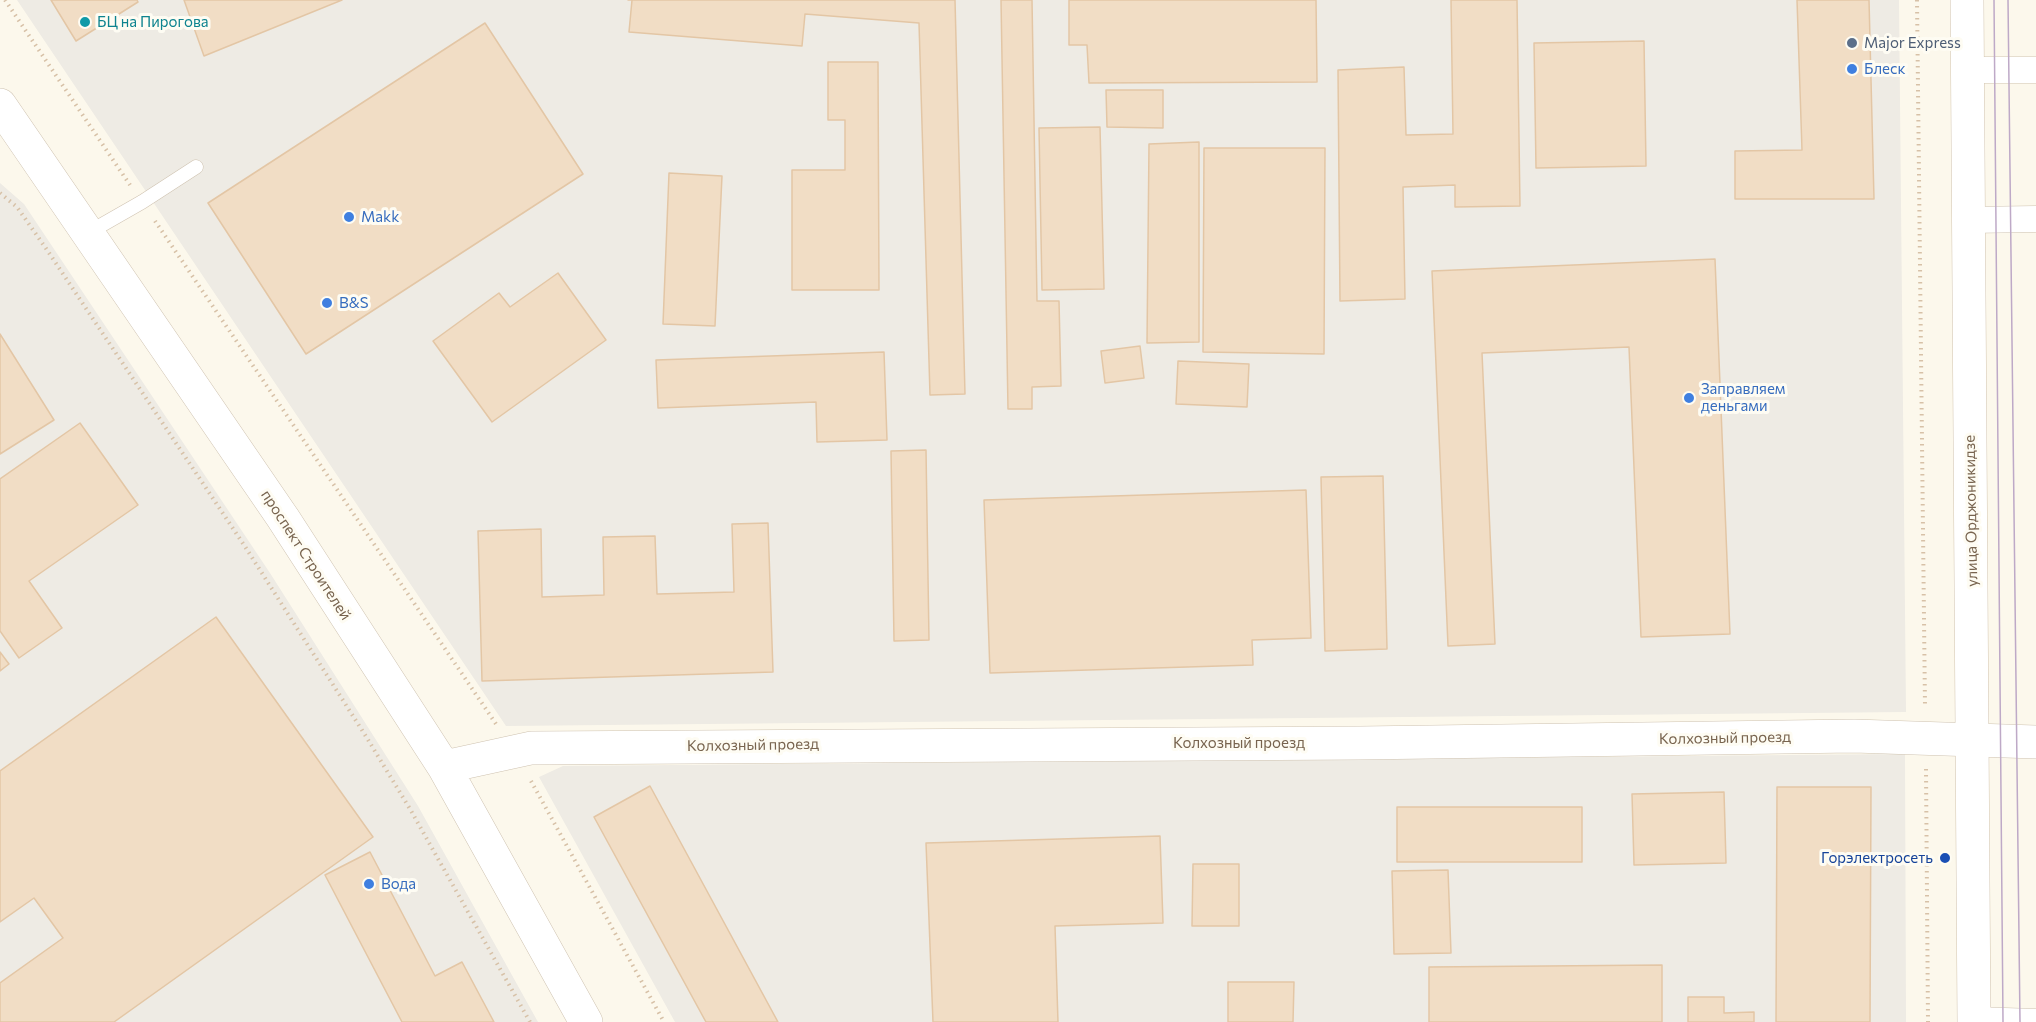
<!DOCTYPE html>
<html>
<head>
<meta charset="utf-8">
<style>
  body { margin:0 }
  canvas { display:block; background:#fcf8ec }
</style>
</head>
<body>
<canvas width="2036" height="1022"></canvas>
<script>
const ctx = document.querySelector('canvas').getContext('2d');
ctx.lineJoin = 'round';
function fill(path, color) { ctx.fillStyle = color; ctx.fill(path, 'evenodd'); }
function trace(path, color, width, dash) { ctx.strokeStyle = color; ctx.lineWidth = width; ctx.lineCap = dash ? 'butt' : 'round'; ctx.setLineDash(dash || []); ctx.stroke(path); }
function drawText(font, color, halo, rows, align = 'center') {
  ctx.font = font + ' Commissioner,sans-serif'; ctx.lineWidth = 6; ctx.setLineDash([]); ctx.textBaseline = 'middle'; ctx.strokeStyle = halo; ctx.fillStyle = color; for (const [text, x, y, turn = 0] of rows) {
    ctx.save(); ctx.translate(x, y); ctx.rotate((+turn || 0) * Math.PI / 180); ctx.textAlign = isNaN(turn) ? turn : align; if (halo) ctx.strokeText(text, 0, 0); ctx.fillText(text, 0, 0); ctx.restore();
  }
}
fill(new Path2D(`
  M17 0H1899L1906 712 506 726Z
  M0 183 24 204 270 573 418 806 538 1022H0Z
  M1905 754 1906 1022H675L539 777 563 766Z`), '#eeebe4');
const building = new Path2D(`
  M51 0H137L138 2 76 41Z
  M184 0H342L204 56Z
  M628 0H955L965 394 930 395 919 23 805 14 802 46 629 32 632 0Z
  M1001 0H1032L1037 301H1059L1061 386 1032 387V409H1008Z
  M1069 0H1316L1317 82 1089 83 1087 45H1069Z
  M1451 0H1517L1520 206 1455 207V185L1403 187 1405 299 1340 301 1338 70 1404 67 1406 135 1453 134Z
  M1797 0H1869L1874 199H1735V151L1802 150Z
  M485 23 583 174 306 354 208 203Z
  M1644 41 1646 166 1536 168 1534 43Z
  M828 62H878L879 290H792V170H845V120H828Z
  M1106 90H1163V128L1107 127Z
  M1100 127 1104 289 1042 290 1039 128Z
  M1199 142V342L1147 343 1149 144Z
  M1204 148H1325L1324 354 1203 352Z
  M669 173 722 176 715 326 663 324Z
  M1715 259 1730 634 1641 637 1629 347 1482 353 1495 644 1448 646 1432 271Z
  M558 273 606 340 492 422 433 341 499 293 510 307Z
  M0 334 54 420 0 454Z
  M1140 346 1144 378 1105 383 1101 351Z
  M884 352 887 440 817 442 816 402 658 408 656 360Z
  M1178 361 1249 364 1247 407 1176 404Z
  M80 423 138 505 29 581 62 628 19 658 0 631V479Z
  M926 450 929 640 894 641 891 451Z
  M1383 476 1387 649 1325 651 1321 477Z
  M1306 490 1311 638 1252 640 1253 665 990 673 984 500Z
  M768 523 773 672 482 681 478 531 541 529 542 597 604 595 603 537 655 536 657 594 734 592 732 524Z
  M216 617 373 837 114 1022H0V983L63 938 34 898 0 922V771Z
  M0 652 9 664 0 671Z
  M650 786 778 1022H706L594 817Z
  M1777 787H1871L1870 1022H1776Z
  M1724 792 1726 863 1634 865 1632 794Z
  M1397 807H1582V862H1397Z
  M1160 836 1163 923 1055 926 1058 1022H933L926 843Z
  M370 852 435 976 462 962 494 1022H402L325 875Z
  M1193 864H1239V926H1192Z
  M1448 870 1451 953 1394 954 1392 871Z
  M1662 965V1022H1429V967Z
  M1228 982H1294L1293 1022H1228Z
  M1688 997H1724V1013L1754 1012V1022H1688Z`);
fill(building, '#f1ddc5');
trace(building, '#e3c6a5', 1.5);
const service = new Path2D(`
  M86 234 142 202 196 167`);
const minor = new Path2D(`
  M1967 70H2036
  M1968 220 2036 219
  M1974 1020 2035 1022`);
const tertiary = new Path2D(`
  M0 105 283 518 444 767 586 1022
  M444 767 531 748 1360 743 1854 736 2036 742`);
const secondary = new Path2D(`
  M1967 0 1974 1022`);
trace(service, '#cfc3b1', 15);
trace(minor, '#cfc3b1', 27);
trace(tertiary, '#cfc3b1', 34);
trace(secondary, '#d2c4af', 34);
trace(new Path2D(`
  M5 0 130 185
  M1917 0 1925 707
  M0 193 17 207 45 247 244 545 367 738 410 809 530 1022
  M155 221 496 724
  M1926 769 1928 1022
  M531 781 664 1022`), '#d7c1a7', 4, [1.5, 4.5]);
trace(service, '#fff', 14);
trace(minor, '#fff', 26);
trace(tertiary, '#fff', 33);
trace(secondary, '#fff', 33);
trace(new Path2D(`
  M1994 0 2003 1022
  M2008 0 2020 1022`), '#bea9c7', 1.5);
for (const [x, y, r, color] of [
  [85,22,6,"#0f9aa8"],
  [1852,43,6,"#5c6f8a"],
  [1852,69,6,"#3f7fe0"],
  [349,217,6,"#3f7fe0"],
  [327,303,6,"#3f7fe0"],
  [1689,398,6,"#3f7fe0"],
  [1945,858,6,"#1a4fb4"],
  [369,884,6,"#3f7fe0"]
]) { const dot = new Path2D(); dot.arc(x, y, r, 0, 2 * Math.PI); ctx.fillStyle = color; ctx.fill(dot); trace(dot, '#fefcf3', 2); }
drawText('15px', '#0d838f', '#fefcf3', [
  ["БЦ на Пирогова",97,22]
], 'left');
drawText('15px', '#4e5e75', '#fefcf3', [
  ["Major Express",1864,43]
], 'left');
drawText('15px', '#366cbe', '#fefcf3', [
  ["Блеск",1864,69],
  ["Makk",361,217],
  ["B&S",339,303],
  ["Заправляем",1701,389],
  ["деньгами",1701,406],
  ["Вода",381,884]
], 'left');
drawText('15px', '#78644f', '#fefcf3', [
  ["улица Орджоникидзе",1971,511,-91],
  ["проспект Строителей",306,555,57],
  ["Колхозный проезд",1725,738,-1],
  ["Колхозный проезд",1239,743],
  ["Колхозный проезд",753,745,-1]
]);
drawText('15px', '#164399', '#fefcf3', [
  ["Горэлектросеть",1933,858]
], 'right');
</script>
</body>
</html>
